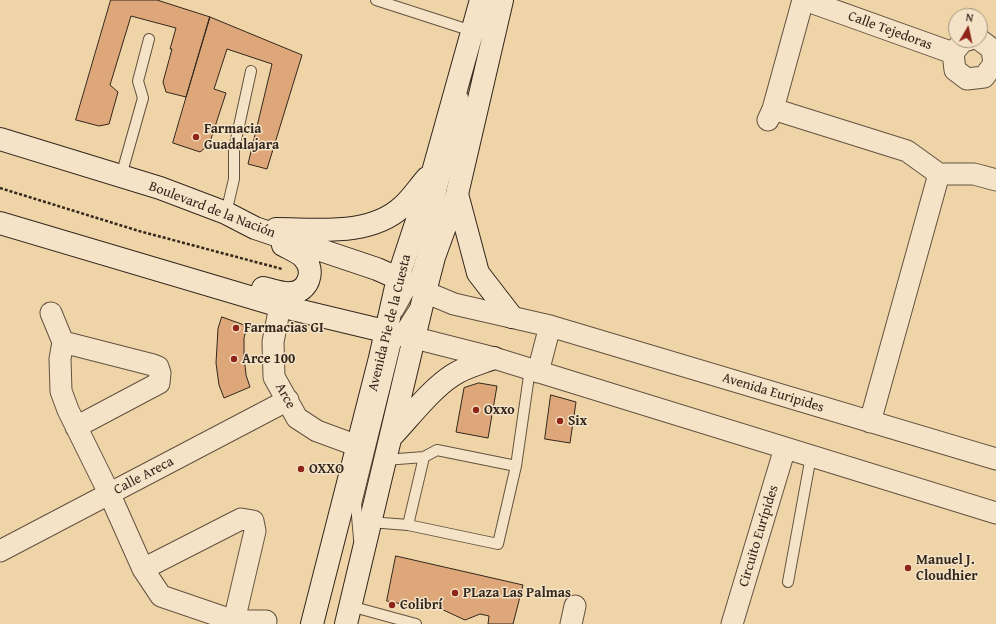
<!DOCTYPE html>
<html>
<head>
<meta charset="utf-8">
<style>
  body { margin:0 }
  #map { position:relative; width:996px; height:624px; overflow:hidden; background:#eed4a7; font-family:"Gentium Book Plus",serif }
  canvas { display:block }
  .north { position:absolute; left:948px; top:8px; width:40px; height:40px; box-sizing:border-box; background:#f4e3c6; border:1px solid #a79782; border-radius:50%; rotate:9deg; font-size:11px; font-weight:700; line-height:16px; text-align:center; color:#33261d }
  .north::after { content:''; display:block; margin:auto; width:14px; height:18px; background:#8f2418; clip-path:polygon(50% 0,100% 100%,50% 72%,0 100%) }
</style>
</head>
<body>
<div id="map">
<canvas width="996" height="624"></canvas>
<div class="north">N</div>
</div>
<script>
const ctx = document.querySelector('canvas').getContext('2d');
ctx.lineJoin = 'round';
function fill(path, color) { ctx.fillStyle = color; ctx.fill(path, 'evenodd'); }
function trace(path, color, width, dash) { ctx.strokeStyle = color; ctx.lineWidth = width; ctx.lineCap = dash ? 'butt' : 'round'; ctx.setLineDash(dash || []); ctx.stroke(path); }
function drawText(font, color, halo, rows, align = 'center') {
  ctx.font = font + ' "Gentium Book Plus",serif'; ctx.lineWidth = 3; ctx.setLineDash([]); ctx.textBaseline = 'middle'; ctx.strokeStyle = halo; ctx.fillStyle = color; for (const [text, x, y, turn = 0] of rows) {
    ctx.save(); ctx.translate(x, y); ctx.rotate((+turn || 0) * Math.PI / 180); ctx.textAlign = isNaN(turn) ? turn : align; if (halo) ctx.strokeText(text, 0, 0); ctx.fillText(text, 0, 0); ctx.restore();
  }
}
const building = new Path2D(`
  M111 0H157L210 17 186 97 166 92 163 82 172 49H170L176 28 131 16 110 85 118 92 109 124 99 126 76 120Z
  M210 17 302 55 267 169 248 164 272 64 227 49 214 89 226 93 209 145 200 152 173 143Z
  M222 317 247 326 244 338V355L246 375 250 387 224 398 219 385 216 363 218 329Z
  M479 383 497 386 488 438 456 432 464 388Z
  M551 395 576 402 570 443 545 439Z
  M396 556 523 585 513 624H488L489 616 480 614 465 620 426 602 417 607 387 601Z`);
fill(building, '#dea779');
trace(building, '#33261d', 1);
const lane = new Path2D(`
  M376 0 472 31
  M121 176 143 98 138 81 149 39
  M226 213 234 179V149L251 71
  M398 312 413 285 437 206 462 114 463 97
  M516 466 530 369
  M370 522 408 525 498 544 516 466 437 450 424 457 385 460
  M408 525 424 457
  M359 539 356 504 398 334 414 309
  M788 582 811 456
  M350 606 416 624`);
const street = new Path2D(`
  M805 0 953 53
  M968 40 963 41 953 53 955 70 967 79 984 77 994 64 992 49 980 40
  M773 109 907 151 939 174H974L996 180
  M768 120 773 109 803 0
  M425 292 454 304 550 326 996 459
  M280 306 273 342 274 377 297 418 317 431 358 446
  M51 313 63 342 60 359 61 391 68 410 110 495 143 569 161 596 234 621H266
  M415 338 494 358 996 513
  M63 342 153 365 158 367 160 373 159 383 76 427
  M538 372 550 326
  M870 422 939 174
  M0 551 288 400
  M143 569 241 519 253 521 255 531 234 621
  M571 624 575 606
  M732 624 785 448`);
const secondary = new Path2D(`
  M0 139 160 188 226 213 255 228 377 269 411 284
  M457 194 478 273 512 317
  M0 223 280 306 401 335
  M276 229C317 229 370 237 403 206 412 198 419 187 427 178
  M263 288C272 290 282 294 291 293 308 292 316 271 304 258 299 252 290 249 283 245
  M391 437C411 416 430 390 453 375 465 367 481 363 494 358
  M312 624 380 358 398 278 433 172 481 0
  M346 624 425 292 434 257 457 194 502 0`);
trace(lane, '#625240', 12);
trace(street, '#625240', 23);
trace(secondary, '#33261d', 24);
trace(new Path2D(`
  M0 188 139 231 282 269`), '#33261d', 2.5, [3, 2]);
trace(lane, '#f4e3c6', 10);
trace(street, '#f4e3c6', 21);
trace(secondary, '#f4e3c6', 22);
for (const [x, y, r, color] of [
  [196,137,4,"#8f2418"],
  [236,328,4,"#8f2418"],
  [234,359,4,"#8f2418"],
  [476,410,4,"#8f2418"],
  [560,421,4,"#8f2418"],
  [301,469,4,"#8f2418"],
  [908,568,4,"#8f2418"],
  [455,593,4,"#8f2418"],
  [392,605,4,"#8f2418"]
]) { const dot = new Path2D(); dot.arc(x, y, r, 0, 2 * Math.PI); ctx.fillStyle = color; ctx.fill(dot); trace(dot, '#f4e3c6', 1.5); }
drawText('14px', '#33261d', '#f4e3c6', [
  ["Calle Tejedoras",890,31,20],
  ["Boulevard de la Nación",212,210,21],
  ["Avenida Pie de la Cuesta",390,323,-76],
  ["Avenida Euripides",773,393,17],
  ["Arce",285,396,61],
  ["Calle Areca",144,476,-28],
  ["Circuito Eurípides",759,536,-73]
]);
drawText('bold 14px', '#33261d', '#f4e3c6', [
  ["Farmacia",204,129],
  ["Guadalajara",204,145],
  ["Farmacias GI",244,328],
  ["Arce 100",242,359],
  ["Oxxo",484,410],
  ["Six",568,421],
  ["OXXO",309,469],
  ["Manuel J.",916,560],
  ["Cloudhier",916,576],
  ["PLaza Las Palmas",463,593],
  ["Colibrí",400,605]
], 'left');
</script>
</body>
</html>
